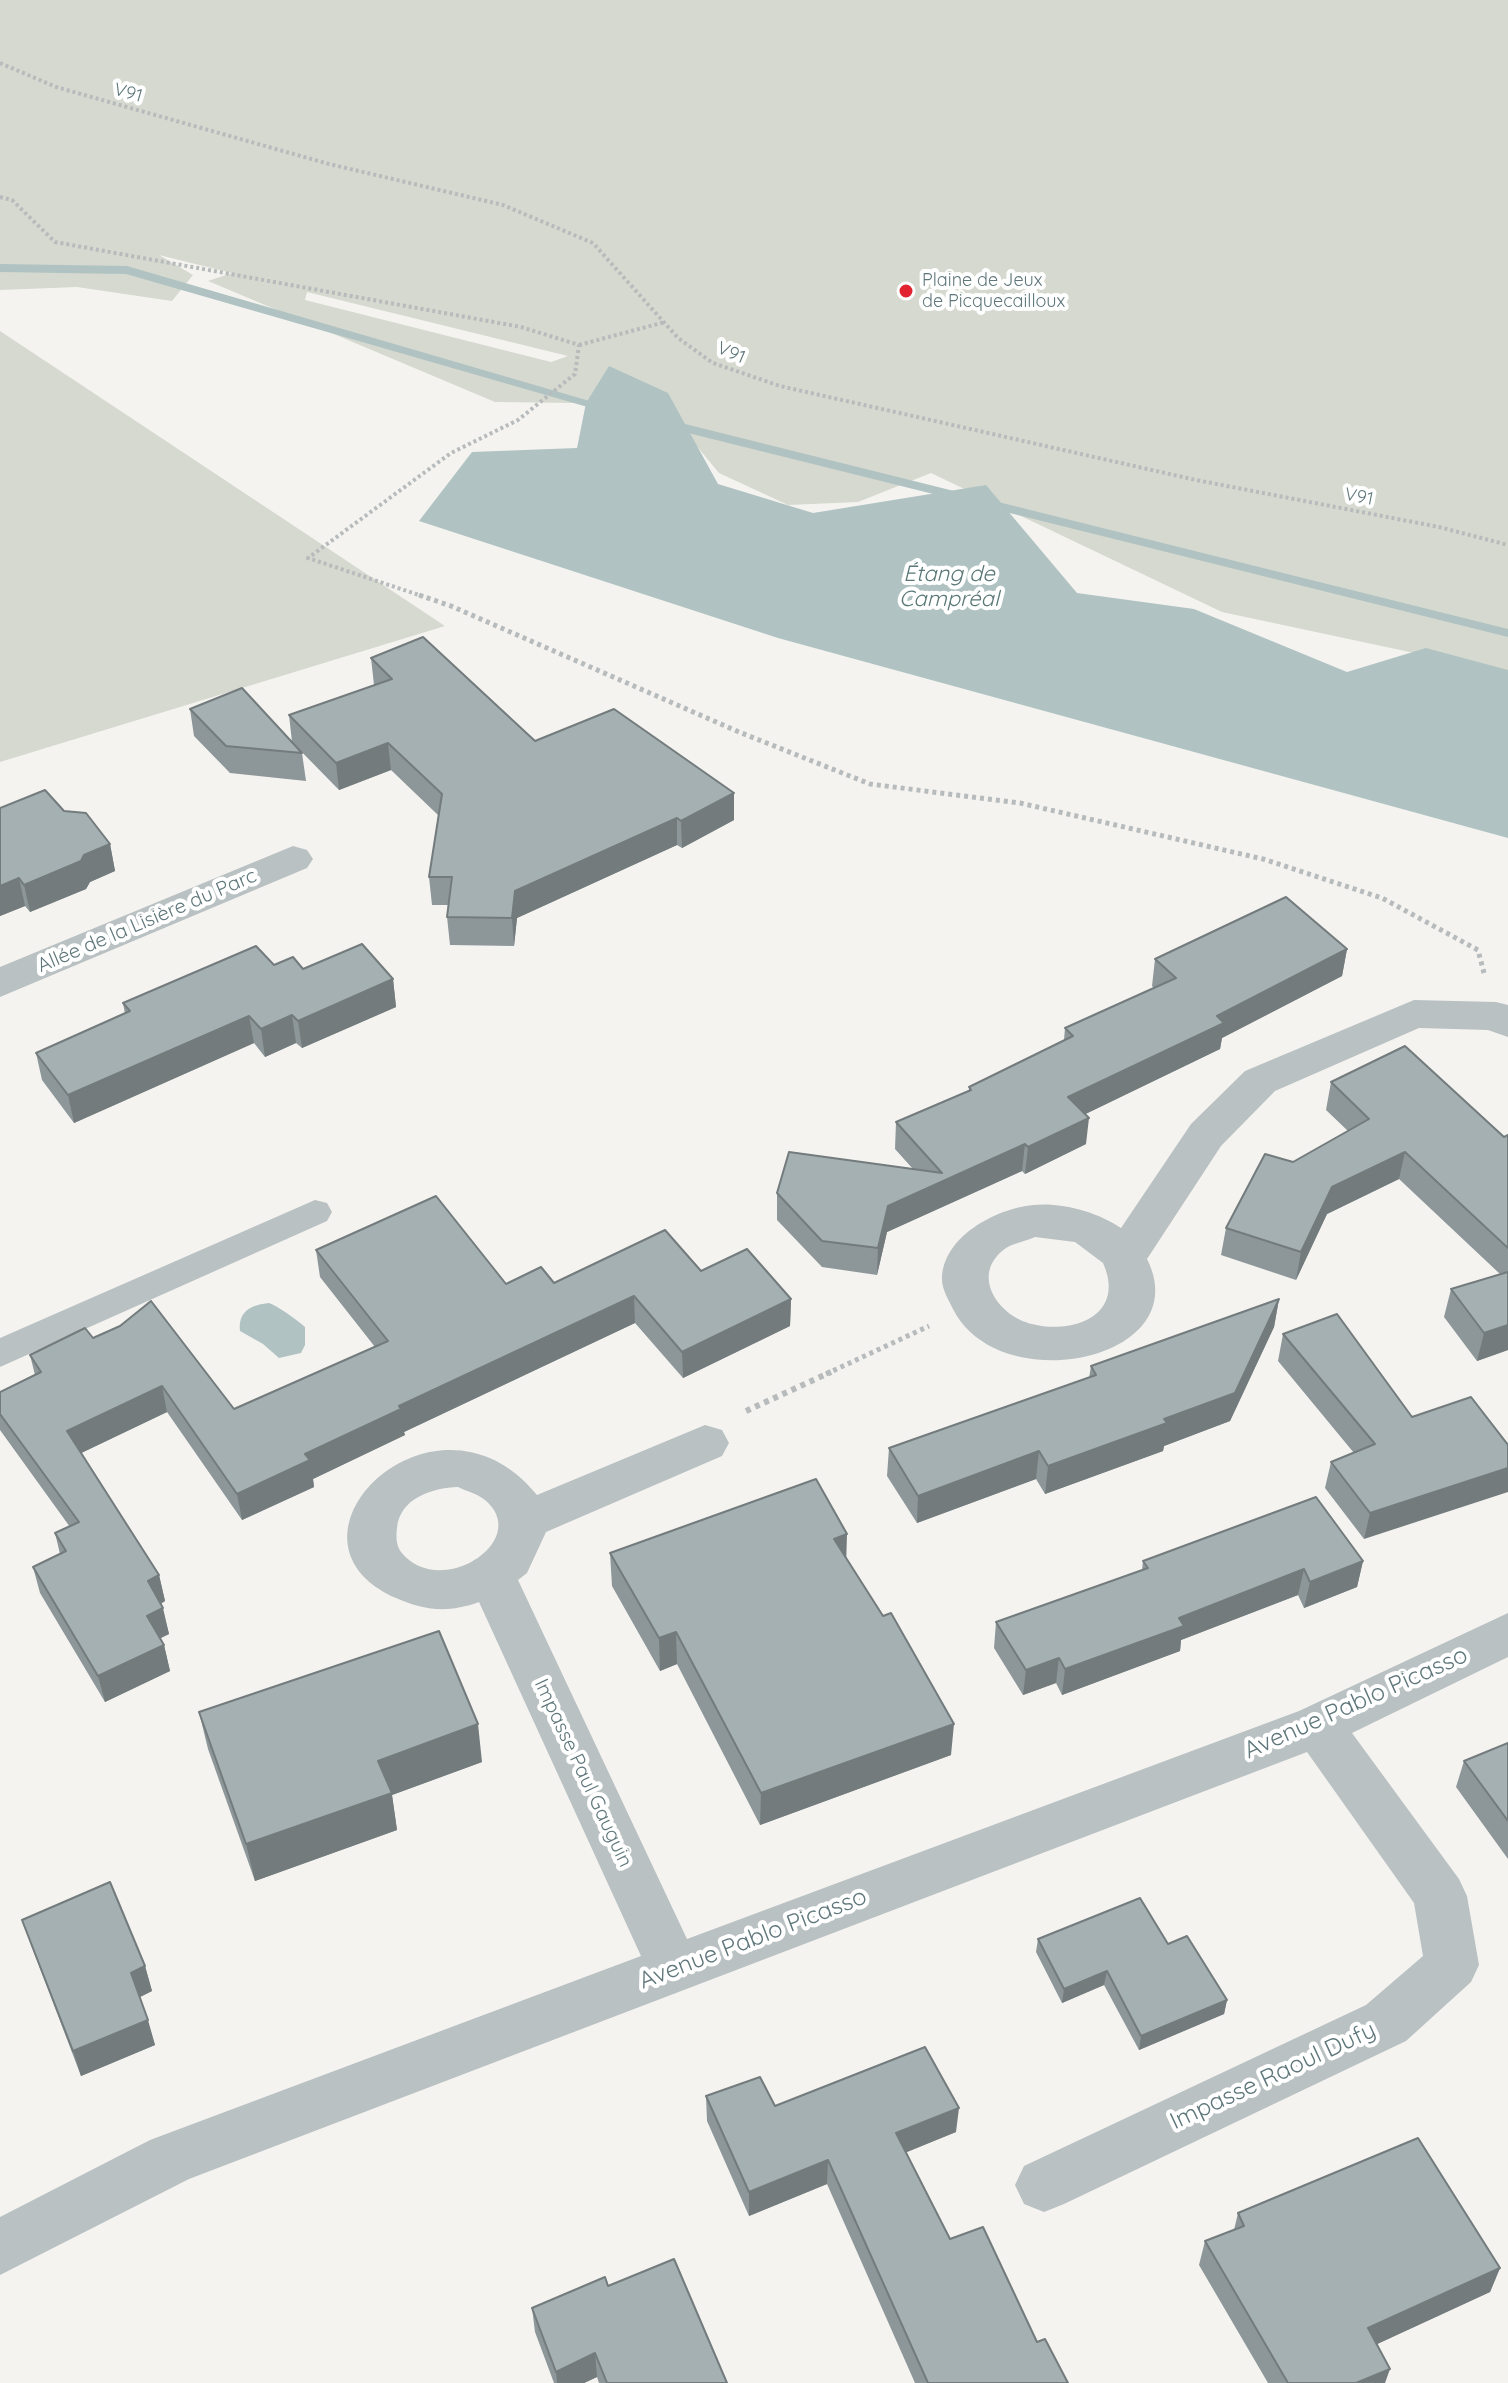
<!DOCTYPE html>
<html>
<head>
<meta charset="utf-8">
<style>
  body { margin:0 }
  canvas { display:block; background:#f4f3f0 }
</style>
</head>
<body>
<canvas width="1508" height="2383"></canvas>
<script>
const ctx = document.querySelector('canvas').getContext('2d');
ctx.lineJoin = 'round';
function fill(path, color) { ctx.fillStyle = color; ctx.fill(path, 'evenodd'); }
function trace(path, color, width, dash) { ctx.strokeStyle = color; ctx.lineWidth = width; ctx.lineCap = dash ? 'butt' : 'round'; ctx.setLineDash(dash || []); ctx.stroke(path); }
function drawText(font, color, halo, rows, align = 'center') {
  ctx.font = font + ' Quicksand,sans-serif'; ctx.lineWidth = 8; ctx.setLineDash([]); ctx.textBaseline = 'middle'; ctx.strokeStyle = halo; ctx.fillStyle = color; for (const [text, x, y, turn = 0] of rows) {
    ctx.save(); ctx.translate(x, y); ctx.rotate((+turn || 0) * Math.PI / 180); ctx.textAlign = isNaN(turn) ? turn : align; if (halo) ctx.strokeText(text, 0, 0); ctx.fillText(text, 0, 0); ctx.restore();
  }
}
fill(new Path2D(`
  M0 0H1508V673L1222 612 931 473 858 502 788 505 719 473 662 404 495 402 208 281 232 273 159 255 193 275 172 301 77 287 0 290ZM307 292 568 356 551 362 305 300Z
  M0 331 445 626 0 762Z`), '#d6d9cf');
fill(new Path2D(`
  M609 366 668 393 718 484 813 513 986 485 1077 593 1194 609 1347 672 1426 648 1508 670V838L778 638 419 521 472 452 577 448 586 403Z
  M269 1303C279 1307 296 1319 305 1327V1345L301 1353 279 1358 263 1344 240 1331C238 1311 251 1305 269 1303Z`), '#b0c3c2');
fill(new Path2D(`
  M0 264 127 266 617 409 615 412H605L126 274 0 272Z
  M665 419 1508 629V637L660 426V420Z`), '#b0c3c2');
trace(new Path2D(`
  M0 63 56 87 329 164 503 205 593 243 678 338 713 363 780 386 1196 480 1439 527 1508 545
  M0 197 12 200 55 242 521 327 579 345 575 374 518 420 451 453 308 558 425 597
  M579 345 665 322`), '#b7bbbc', 4, [3, 3]);
trace(new Path2D(`
  M419 595 451 606 739 732 870 784 1020 803 1263 859 1382 898 1478 950 1484 973
  M826 1374 929 1326`), '#b7bbbc', 5, [4, 4]);
trace(new Path2D(`
  M746 1411 831 1372`), '#b7bbbc', 6, [5, 5]);
fill(new Path2D(`
  M315 1200 327 1203 332 1212 327 1221 0 1367V1338Z`), '#bac1c3');
fill(new Path2D(`
  M293 846 307 850 313 859 307 868 0 997V967Z
  M1414 1000 1496 1002 1508 1005V1037L1488 1030 1419 1028 1275 1091 1221 1146 1147 1259C1198 1360 999 1401 953 1309 949 1301 942 1289 942 1280 942 1237 995 1209 1033 1205 1061 1202 1098 1212 1121 1228L1191 1124 1245 1071ZM1035 1237 1075 1242 1103 1263C1126 1314 1075 1335 1032 1324 998 1316 969 1274 1006 1248 1014 1243 1026 1241 1035 1237Z
  M705 1425 722 1430 729 1443 722 1456 546 1532 527 1573 518 1580 687 1939 1299 1711 1508 1613V1657L1352 1733 1459 1879 1467 1896 1479 1965 1471 1982 1406 2041 1064 2204 1044 2212 1024 2204 1015 2185 1024 2166 1366 2005 1423 1956 1414 1903 1307 1752 189 2179 0 2275V2217L150 2140 641 1956 479 1602C449 1613 425 1611 396 1598 263 1539 435 1370 537 1495ZM458 1487C466 1491 478 1494 485 1500 533 1540 440 1601 401 1552 396 1545 396 1536 397 1528 400 1498 432 1488 458 1487Z`), '#bac1c3');
fill(new Path2D(`
  M371 658 535 741 734 793V820L682 848 677 845 517 918 514 946 450 945 447 917 449 905H432L429 877 439 816 391 770 339 790 292 742 289 715 374 685Z
  M190 709 302 753 306 781 230 773 194 736Z
  M0 808 64 811 110 844 115 871 90 882 86 889 30 912 25 906 0 916Z
  M1347 949 1342 976 1222 1038 1220 1049 1085 1114 1086 1144 1025 1174 1022 1171 887 1232 877 1275 822 1267 777 1220V1193L913 1169 895 1149 896 1122 969 1091V1087L1064 1040 1065 1028 1154 988 1152 986 1155 959Z
  M274 965 393 979 396 1007 302 1048 296 1043 265 1057 254 1043 74 1123 42 1080 36 1053 125 1014 123 1003Z
  M1331 1082 1504 1137 1508 1135V1350L1477 1361 1444 1317 1451 1289 1500 1274 1399 1179 1327 1214 1296 1280 1221 1255 1226 1228 1293 1162 1348 1131 1326 1110Z
  M316 1250 506 1284 554 1283 701 1271 791 1299 790 1326 683 1378 635 1323 404 1432 405 1435 313 1479 314 1487 242 1520 167 1412 81 1453 159 1575 165 1601 161 1604 169 1634 160 1638 164 1645 170 1671 105 1702 40 1593 33 1567 60 1554 55 1533 70 1527 0 1430V1392L35 1375 30 1355 93 1338 234 1409 375 1347 320 1277Z
  M1279 1299 1274 1327 1230 1421 1164 1446 1163 1451 1045 1494 1036 1479 917 1523 887 1476 889 1448 1089 1378 1091 1366Z
  M1283 1334 1412 1417 1364 1539 1325 1488 1331 1462 1354 1453 1278 1361Z
  M610 1553 846 1559 951 1755 760 1825 677 1664 660 1671 612 1586Z
  M1143 1561H1363L1357 1587 1304 1608 1298 1595 1181 1640 1180 1651 1062 1695 1056 1683 1023 1695 994 1648 996 1622 1142 1570Z
  M199 1712 482 1762 392 1795 397 1830 255 1881 208 1749Z
  M1508 1743V1859L1456 1787 1464 1761Z
  M22 1920 145 1966 152 1991 140 1997 155 2045 81 2076 31 1945Z
  M1038 1939 1168 1944 1227 2000 1224 2014 1139 2050 1104 1985 1062 2003 1036 1952Z
  M706 2096 956 2132 906 2152 950 2239 1037 2342 1068 2383H915L827 2184 749 2216 707 2121Z
  M1238 2213 1500 2268 1490 2292 1377 2344 1385 2383H1268L1199 2265 1205 2241 1234 2230Z
  M608 2286 727 2383H599L597 2377 584 2383H554L535 2332 532 2308Z`), '#8d9799');
fill(new Path2D(`
  M388 743 391 770 339 790 336 763Z
  M734 793V820L682 848 681 821Z
  M677 818V845L517 918 514 946 512 918 515 891Z
  M110 844 115 871 90 882 86 889 30 912 24 885 84 855Z
  M19 878 25 906 0 916V886Z
  M1347 949 1342 976 1222 1038 1220 1049 1065 1124 1068 1097 1217 1016Z
  M393 979 396 1007 302 1048 298 1021Z
  M292 1015 296 1043 265 1057 261 1029Z
  M249 1016 254 1043 74 1123 68 1095Z
  M1089 1118 1086 1144 1025 1174 1028 1147Z
  M1025 1144 1022 1171 887 1232 877 1275 878 1248 888 1206Z
  M1405 1152 1399 1179 1327 1214 1296 1280 1301 1252 1332 1187Z
  M634 1296 635 1323 404 1432 405 1435 313 1479 314 1487 242 1520 237 1494 305 1454 399 1406Z
  M791 1299 790 1326 683 1378 682 1352Z
  M1279 1299 1274 1327 1230 1421 1164 1446 1163 1451 1045 1494 1048 1466 1164 1419Z
  M1508 1325V1350L1477 1361 1484 1333Z
  M162 1386 167 1412 73 1457 67 1431Z
  M1039 1451 1036 1479 917 1523 918 1496Z
  M1508 1468V1492L1364 1539 1370 1513Z
  M847 1534 846 1567 834 1539Z
  M1363 1561 1357 1587 1304 1608 1310 1582Z
  M1304 1569 1298 1595 1181 1640 1180 1651 1062 1695 1065 1669 1179 1618Z
  M159 1575 165 1601 154 1607 148 1581Z
  M163 1608 169 1634 153 1642 147 1616Z
  M676 1632 677 1664 660 1671 659 1638Z
  M164 1645 170 1671 105 1702 98 1676Z
  M1059 1658 1056 1683 1023 1695 1026 1670Z
  M478 1724 482 1762 392 1795 397 1830 255 1881 246 1844 378 1761Z
  M954 1724 951 1755 760 1825 761 1793Z
  M145 1966 152 1991 138 1998 131 1973Z
  M1107 1971 1104 1985 1062 2003 1064 1989Z
  M1227 2000 1224 2014 1139 2050 1141 2036Z
  M148 2020 155 2045 81 2076 73 2051Z
  M959 2108 956 2132 895 2157 896 2133Z
  M828 2160 827 2184 749 2216V2192Z
  M1500 2268 1490 2292 1360 2352 1368 2328Z
  M595 2353 597 2377 584 2383H557L556 2372Z
  M1390 2369 1385 2383H1356Z`), '#737b7d');
const building = new Path2D(`
  M423 637 535 741 614 709 734 793 681 821 677 818 515 891 512 918 447 917 452 877H429L442 794 388 743 336 763 289 715 392 679 371 658Z
  M242 688 302 753 226 746 190 709Z
  M45 790 64 811 86 813 110 844 84 855 81 861 24 885 19 878 0 886V808Z
  M1286 897 1347 949 1217 1016 1224 1023 1068 1097 1089 1118 1028 1147 1025 1144 888 1206 878 1248 822 1241 777 1193 789 1152 942 1173 896 1122 971 1090 969 1087 1073 1036 1065 1028 1176 978 1155 959Z
  M362 944 393 979 298 1021 292 1015 261 1029 249 1016 68 1095 36 1053 130 1011 123 1003 256 946 274 965 293 957 303 969Z
  M1405 1046 1504 1137 1508 1135V1248L1405 1152 1332 1187 1301 1252 1226 1228 1265 1154 1293 1162 1369 1119 1331 1082Z
  M436 1196 506 1284 541 1267 554 1283 665 1230 701 1271 747 1249 791 1299 682 1352 634 1296 399 1406 401 1409 305 1454 310 1460 237 1494 162 1386 67 1431 159 1575 148 1581 163 1608 147 1616 164 1645 98 1676 33 1567 66 1551 55 1533 79 1522 0 1414V1392L41 1372 30 1355 85 1328 93 1338 120 1326 151 1301 234 1409 388 1341 316 1250Z
  M1508 1272V1325L1484 1333 1451 1289Z
  M1279 1299 1235 1393 1164 1419 1167 1423 1048 1466 1039 1451 918 1496 889 1448 1096 1375 1091 1366Z
  M1337 1314 1412 1417 1471 1397 1508 1445V1468L1370 1513 1331 1462 1375 1444 1283 1334Z
  M816 1479 847 1534 834 1539 883 1616 891 1613 954 1724 761 1793 676 1632 659 1638 610 1553Z
  M1316 1497 1363 1561 1310 1582 1304 1569 1179 1618 1184 1626 1065 1669 1059 1658 1026 1670 996 1622 1148 1568 1143 1561Z
  M439 1631 478 1724 378 1761 392 1793 246 1844 199 1712Z
  M1508 1743V1821L1464 1761Z
  M110 1882 145 1966 131 1973 148 2020 73 2051 22 1920Z
  M1140 1898 1168 1944 1187 1936 1227 2000 1141 2036 1107 1971 1064 1989 1038 1939Z
  M925 2047 959 2108 896 2133 950 2239 983 2227 1037 2342 1045 2339 1068 2383H928L828 2160 749 2192 706 2096 760 2077 775 2106Z
  M1418 2138 1500 2268 1368 2328 1390 2369 1356 2383H1288L1205 2241 1244 2226 1238 2213Z
  M674 2259 727 2383H607L595 2353 556 2372 532 2308 605 2277 608 2286Z`);
fill(building, '#a4b0b2');
trace(building, '#737b7d', 2);
for (const [x, y, r, color] of [
  [906,291,8,"#e1242f"]
]) { const dot = new Path2D(); dot.arc(x, y, r, 0, 2 * Math.PI); ctx.fillStyle = color; ctx.fill(dot); trace(dot, '#fff', 3); }
drawText('18px', '#5f777b', '#fff', [
  ["V91",128,93,16],
  ["V91",731,353,23],
  ["V91",1359,497,11]
]);
drawText('18px', '#5f777b', '#fff', [
  ["Plaine de Jeux",922,281],
  ["de Picquecailloux",922,302]
], 'left');
drawText('20px', '#5f777b', '#fff', [
  ["Allée de la Lisière du Parc",147,921,-23],
  ["Impasse Paul Gauguin",583,1773,65]
]);
drawText('italic 22px', '#5a7877', '#fff', [
  ["Étang de",949,574],
  ["Campréal",949,599]
]);
drawText('24px', '#5f777b', '#fff', [
  ["Avenue Pablo Picasso",1356,1703,-24],
  ["Avenue Pablo Picasso",753,1939,-21],
  ["Impasse Raoul Dufy",1273,2076,-25]
]);
</script>
</body>
</html>
